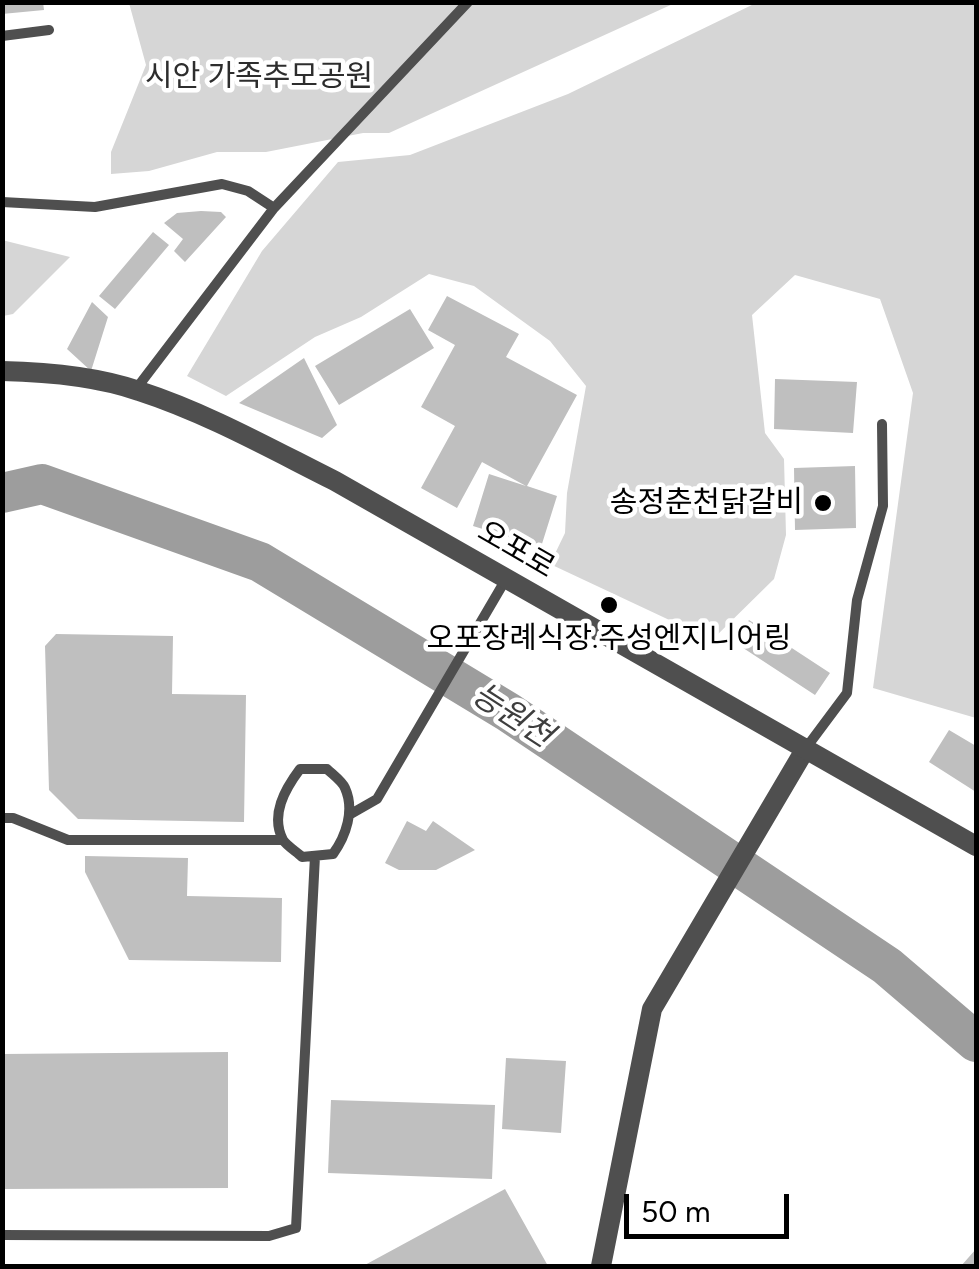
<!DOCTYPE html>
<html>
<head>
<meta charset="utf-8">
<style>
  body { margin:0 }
  #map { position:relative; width:979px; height:1269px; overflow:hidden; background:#fff; font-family:Figtree,sans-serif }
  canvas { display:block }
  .frame { position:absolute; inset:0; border:5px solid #000; pointer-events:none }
  .scale { position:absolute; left:624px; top:1194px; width:165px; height:45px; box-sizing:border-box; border:5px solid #000; border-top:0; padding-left:12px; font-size:30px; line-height:35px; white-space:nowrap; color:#000; -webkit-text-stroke:8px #fff; paint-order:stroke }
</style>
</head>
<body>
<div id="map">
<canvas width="979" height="1269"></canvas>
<div class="frame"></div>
<div class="scale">50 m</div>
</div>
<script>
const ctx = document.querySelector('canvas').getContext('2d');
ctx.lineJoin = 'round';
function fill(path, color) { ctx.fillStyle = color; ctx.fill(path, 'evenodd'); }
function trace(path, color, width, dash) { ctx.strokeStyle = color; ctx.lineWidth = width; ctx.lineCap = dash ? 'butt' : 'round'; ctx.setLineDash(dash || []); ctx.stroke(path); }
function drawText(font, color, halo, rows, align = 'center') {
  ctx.font = font + ' Figtree,"Noto Sans KR",sans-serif'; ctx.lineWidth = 9; ctx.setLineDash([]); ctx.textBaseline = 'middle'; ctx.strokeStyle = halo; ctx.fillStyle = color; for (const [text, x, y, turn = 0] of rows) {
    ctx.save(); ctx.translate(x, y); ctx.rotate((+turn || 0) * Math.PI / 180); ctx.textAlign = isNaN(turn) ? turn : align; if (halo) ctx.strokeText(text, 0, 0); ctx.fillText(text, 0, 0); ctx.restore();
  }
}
fill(new Path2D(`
  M129 3H675L389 133H363L266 152H217L149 171 111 174V152L146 65Z
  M756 3H976V718L873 688 913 393 880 299 795 275 752 315 765 433 784 459 786 535 774 579 712 640 550 564 565 533 567 493 586 386 550 341 474 286 429 274 361 317 315 337 226 396 187 376 262 251 338 162 410 155 568 94Z
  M2 240 70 257 13 314 3 316Z`), '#d6d6d6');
trace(new Path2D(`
  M2 493 42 484 260 562 508 712 887 966 976 1042`), '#9d9d9d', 40);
fill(new Path2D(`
  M2 2H43L44 10 2 14Z
  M201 211 221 212 226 217 185 262 174 251 183 239 164 223 177 213Z
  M153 232 169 245 115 309 99 296Z
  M447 296 519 334 506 357 577 395 527 486 557 496 541 547 473 526 489 474 526 486 482 462 457 508 421 488 455 426 421 407 455 345 428 330Z
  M92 302 108 317 91 371 67 349Z
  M410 309 434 348 339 405 315 366Z
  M304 358 337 425 322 438 239 403Z
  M775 379 857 382 853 433 774 429Z
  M855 466 856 528 795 530 794 468Z
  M749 620 830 673 815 695 734 642Z
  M56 634 173 636 172 694 246 695 244 822 78 819 49 790 45 646Z
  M949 730 976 746V792L929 762Z
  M407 821 426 831 433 821 475 850 436 870H399L385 863Z
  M85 856 188 858 187 896 282 898 281 962 129 960 85 872Z
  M228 1052V1188L3 1189V1054Z
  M506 1058 566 1061 561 1133 502 1129Z
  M331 1100 495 1105 492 1179 328 1173Z
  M505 1189 548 1266H363Z
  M976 1249V1266H961Z`), '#bfbfbf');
trace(new Path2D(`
  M2 36 49 30
  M2 202 95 207 222 184 248 191 274 208 136 389
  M274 208 468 2
  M806 748 847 693 857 600 883 506 882 424
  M300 769H327C332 774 342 781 345 788 355 810 346 836 333 854L302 857C297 852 287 846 283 840 270 815 285 789 300 769Z
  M349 815 377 799 506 579
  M2 818H13L68 840H283
  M2 1235 269 1236 296 1228 315 856`), '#4f4f4f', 10);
trace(new Path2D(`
  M601 1266 652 1009 806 748`), '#4f4f4f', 20);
trace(new Path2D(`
  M2 371C47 372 96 376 139 391 207 413 271 449 335 481L976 846`), '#4f4f4f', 20);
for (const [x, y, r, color] of [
  [823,503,10,"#000"],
  [609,605,10,"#000"]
]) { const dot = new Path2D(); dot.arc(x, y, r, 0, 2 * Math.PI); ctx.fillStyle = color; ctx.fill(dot); trace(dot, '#fff', 4); }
drawText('30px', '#2d2d2d', '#fff', [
  ["시안 가족추모공원",259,77]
]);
drawText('30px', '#000', '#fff', [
  ["송정춘천닭갈비",803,503],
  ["오포장례식장.주성엔지니어링",609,639,"center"]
], 'right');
drawText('30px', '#000', '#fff', [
  ["오포로",516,550,30]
]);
drawText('italic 32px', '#3e3e3e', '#fff', [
  ["능원천",512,716,33]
]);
</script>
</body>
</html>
